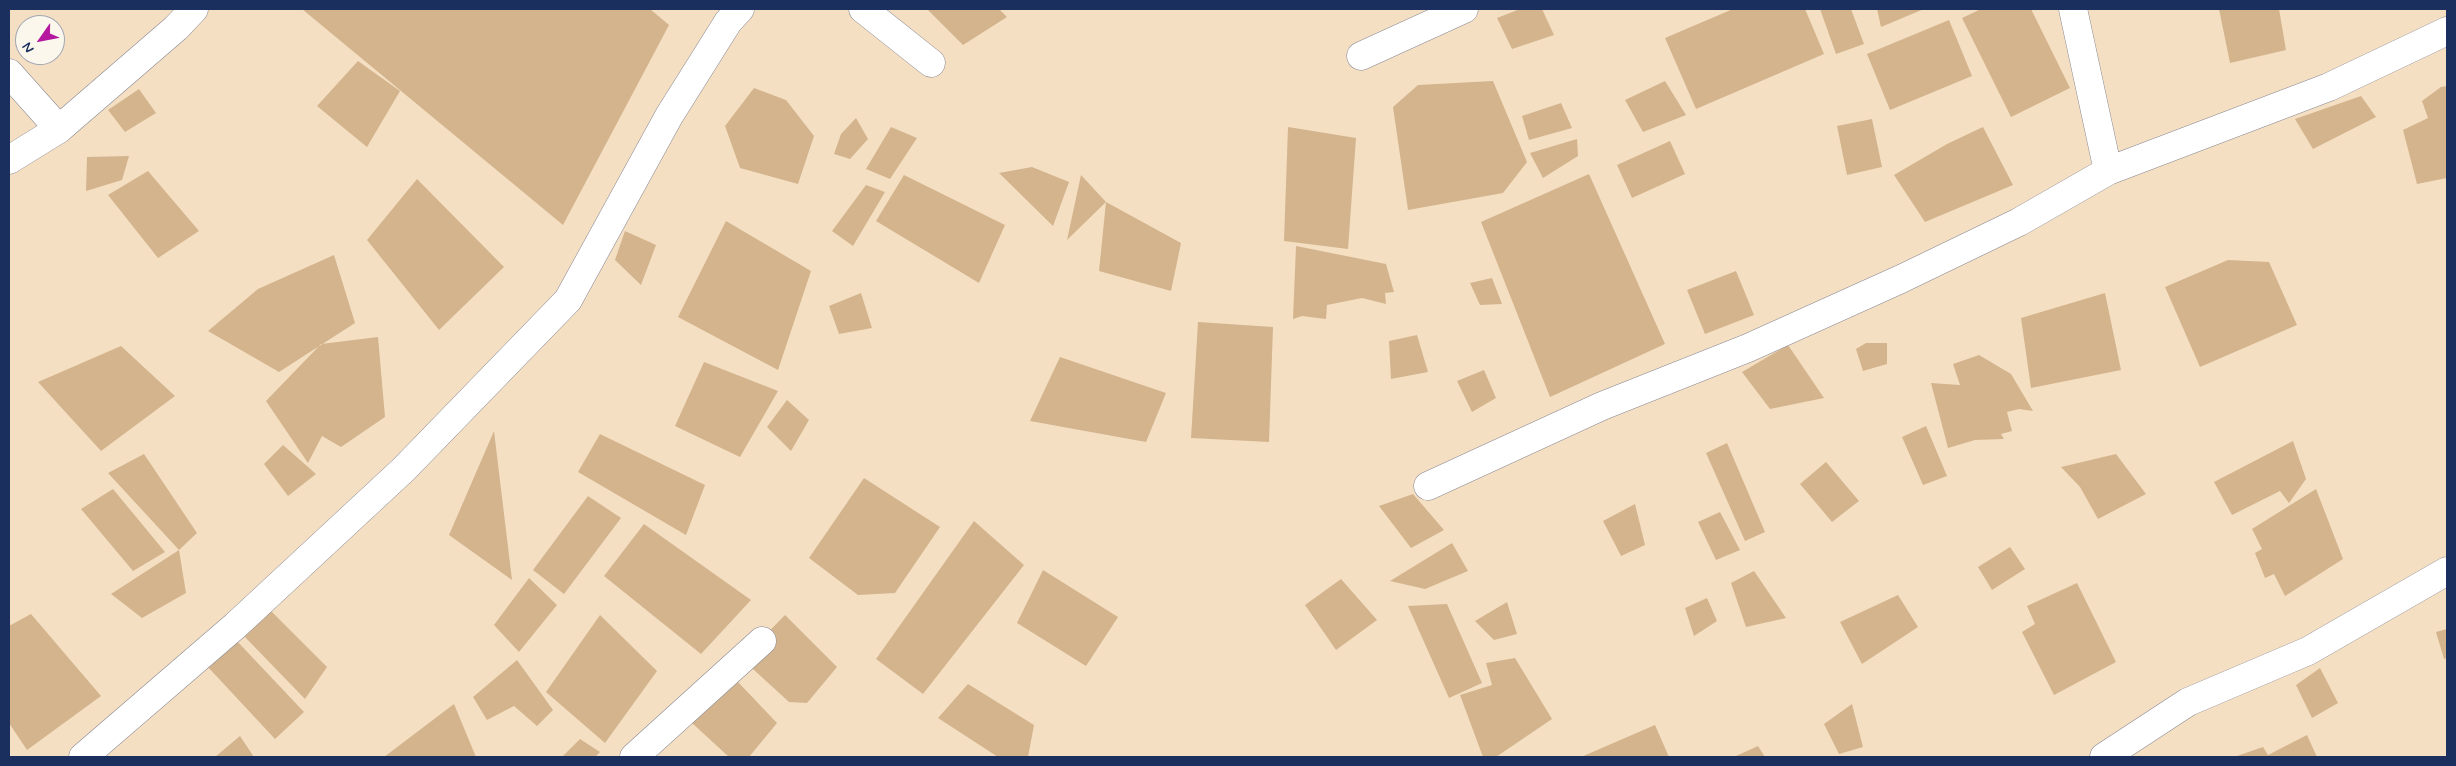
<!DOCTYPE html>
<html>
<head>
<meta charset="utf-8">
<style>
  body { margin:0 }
  #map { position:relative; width:2456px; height:766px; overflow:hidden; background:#f4dfc3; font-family:Mynerve,sans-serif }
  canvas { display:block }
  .frame { position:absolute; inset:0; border:10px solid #1b2f5e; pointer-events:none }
  .north { position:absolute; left:15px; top:15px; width:50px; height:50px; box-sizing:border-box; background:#fbf7ec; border:1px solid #a1a7b3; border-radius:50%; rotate:237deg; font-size:14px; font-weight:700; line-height:20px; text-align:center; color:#1b2f5e }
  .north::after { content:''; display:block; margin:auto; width:18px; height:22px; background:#b5179e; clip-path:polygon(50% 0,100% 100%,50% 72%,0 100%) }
</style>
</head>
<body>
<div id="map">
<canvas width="2456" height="766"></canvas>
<div class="frame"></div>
<div class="north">N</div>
</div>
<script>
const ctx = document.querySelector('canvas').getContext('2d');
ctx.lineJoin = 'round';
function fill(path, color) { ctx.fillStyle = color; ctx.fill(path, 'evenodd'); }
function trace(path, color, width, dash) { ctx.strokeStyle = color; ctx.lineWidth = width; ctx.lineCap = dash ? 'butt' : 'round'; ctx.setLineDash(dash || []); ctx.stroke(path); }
fill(new Path2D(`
  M302 9H650L669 25 563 225Z
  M927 9H999L1007 17 963 45Z
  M1520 9H1542L1554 35 1512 49 1497 18Z
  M1733 9H1805L1824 54 1696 109 1665 38Z
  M1820 9H1851L1864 44 1836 54Z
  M1877 9H1924L1881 27Z
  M1981 9H2031L2070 88 2011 117 1962 18Z
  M2219 9H2279L2286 50 2230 63Z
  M1949 20 1972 76 1890 110 1867 54Z
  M358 61 400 91 367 147 317 106Z
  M1493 81 1527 162 1503 193 1408 210 1393 107 1418 85Z
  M1665 81 1686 115 1643 132 1625 100Z
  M2447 86V178L2417 184 2403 130 2428 118 2422 101 2441 87Z
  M754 88 786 100 814 136 798 184 740 168 725 126Z
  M139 89 156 113 125 132 108 110Z
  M2361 96 2376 117 2313 149 2295 119Z
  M1561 103 1572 128 1529 140 1522 116Z
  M856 118 868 139 850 159 834 154 841 134Z
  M1872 119 1882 167 1847 175 1837 126Z
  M891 127 917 138 890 179 866 169Z
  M1288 127 1356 138 1348 249 1284 241Z
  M1983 127 2013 185 1925 222 1894 175 1947 144Z
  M1577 139 1578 156 1543 178 1530 153Z
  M1670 141 1685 174 1632 198 1617 165Z
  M129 156 122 180 86 191 87 157Z
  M1032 167 1069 182 1053 226 999 173Z
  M148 171 199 231 158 258 108 195Z
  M1589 174 1665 344 1550 397 1481 222Z
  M904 175 1005 225 979 283 876 221Z
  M1081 175 1106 202 1067 240Z
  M417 179 504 267 439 330 367 240Z
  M866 185 885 192 853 246 832 231Z
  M1106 202 1181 243 1171 291 1099 271Z
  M726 221 811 271 778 370 678 317Z
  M625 231 656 245 641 285 615 260Z
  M1296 246 1386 264 1394 292 1385 293 1386 304 1362 298 1327 305 1326 319 1302 316 1293 319Z
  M334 255 355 323 279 372 208 331 258 289Z
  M2228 260 2269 262 2297 325 2200 367 2165 287Z
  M1736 271 1754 315 1705 334 1687 290Z
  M1492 278 1502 304 1480 305 1470 283Z
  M861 293 872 328 839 334 829 306Z
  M2105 293 2121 370 2031 388 2021 318Z
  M1198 322 1273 327 1269 442 1191 438Z
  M1417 335 1428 372 1391 379 1389 341Z
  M378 337 385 417 341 447 322 436 308 463 266 401 321 344Z
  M1866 343H1887V364L1863 371 1856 349Z
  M1788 345 1824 398 1770 409 1742 372Z
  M121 346 175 396 101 451 38 382Z
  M1979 355 2011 374 2033 411 2019 409 2007 412 2012 431 2001 434 2004 439 1975 440 1948 448 1931 383 1960 385 1953 364Z
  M1060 357 1166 393 1146 442 1030 421Z
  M704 362 778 391 740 457 675 426Z
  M1484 370 1496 398 1472 412 1457 381Z
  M787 400 809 420 791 451 767 427Z
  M1926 426 1947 476 1923 485 1902 437Z
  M494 431 512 580 449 535Z
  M600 434 705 485 686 535 578 472Z
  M2293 441 2306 479 2289 503 2280 491 2232 515 2214 482Z
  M1727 443 1765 532 1745 541 1706 453Z
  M283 445 316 474 288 496 264 464Z
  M144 454 197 533 179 550 186 593 142 618 111 594 179 550 108 473Z
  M2116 454 2146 494 2098 519 2080 487 2061 467Z
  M1826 462 1859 501 1832 522 1800 484Z
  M864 478 940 527 895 593 858 595 809 558Z
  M113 489 165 552 133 571 81 509Z
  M2316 489 2343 559 2285 596 2274 574 2265 578 2255 553 2262 549 2252 529Z
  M1413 494 1444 530 1411 548 1379 506Z
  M588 496 621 518 564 594 533 570Z
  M1635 504 1645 545 1621 556 1603 521Z
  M1720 512 1740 550 1716 560 1698 522Z
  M974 521 1024 565 923 694 876 659Z
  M644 524 751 600 701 654 604 576Z
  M1452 543 1468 571 1425 589 1390 581Z
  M2010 547 2025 569 1992 590 1978 567Z
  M1043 570 1118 617 1086 666 1017 623Z
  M1754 571 1786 618 1746 627 1731 583Z
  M529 578 557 605 519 652 494 625Z
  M1341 579 1377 620 1336 650 1305 605Z
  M2077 583 2116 662 2054 695 2022 632 2035 624 2027 606Z
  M1898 595 1918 627 1862 664 1840 622Z
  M1707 598 1717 621 1694 636 1685 608Z
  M1507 602 1517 634 1494 640 1475 621Z
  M1447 604 1482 683 1449 698 1408 606Z
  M269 609 327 667 305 699 242 634Z
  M31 614 101 696 27 750 9 723V626Z
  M600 615 657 671 605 743 546 692Z
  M785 615 837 667 807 703 789 702 742 659Z
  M2447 629V658L2444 659 2436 632Z
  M235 639 304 712 275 739 207 666Z
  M1515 658 1552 719 1496 757H1483L1460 695 1492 685 1486 663Z
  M517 660 553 710 537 726 514 706 487 720 473 697Z
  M2320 668 2338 703 2312 718 2296 685Z
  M738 682 777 723 749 757H729L692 723Z
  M968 684 1034 725 1028 757H998L938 718Z
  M454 704 476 757H384Z
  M1852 704 1863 747 1839 754 1824 724Z
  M1655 725 1669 757H1581Z
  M2307 735 2317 757H2234L2263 747 2268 755Z
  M240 736 254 757H215Z
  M580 739 600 752 595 757H562Z
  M1758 746 1765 757 1736 756Z`), '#d4b48d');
const minor = new Path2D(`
  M863 9 931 63
  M2073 9 2108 171
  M1361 56 1464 9
  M9 73 59 129
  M1428 486 1602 406 1748 348 1901 279 2019 222 2108 171 2329 87 2447 31
  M83 757 235 626 404 469 568 300 669 116 728 22 740 9
  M634 757 762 641
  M2104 757 2188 702 2308 651 2447 571`);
const tertiary = new Path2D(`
  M9 160 59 129 176 28 194 9`);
trace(minor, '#888790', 29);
trace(tertiary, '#888790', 29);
trace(minor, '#fff', 28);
trace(tertiary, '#fff', 28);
</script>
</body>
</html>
